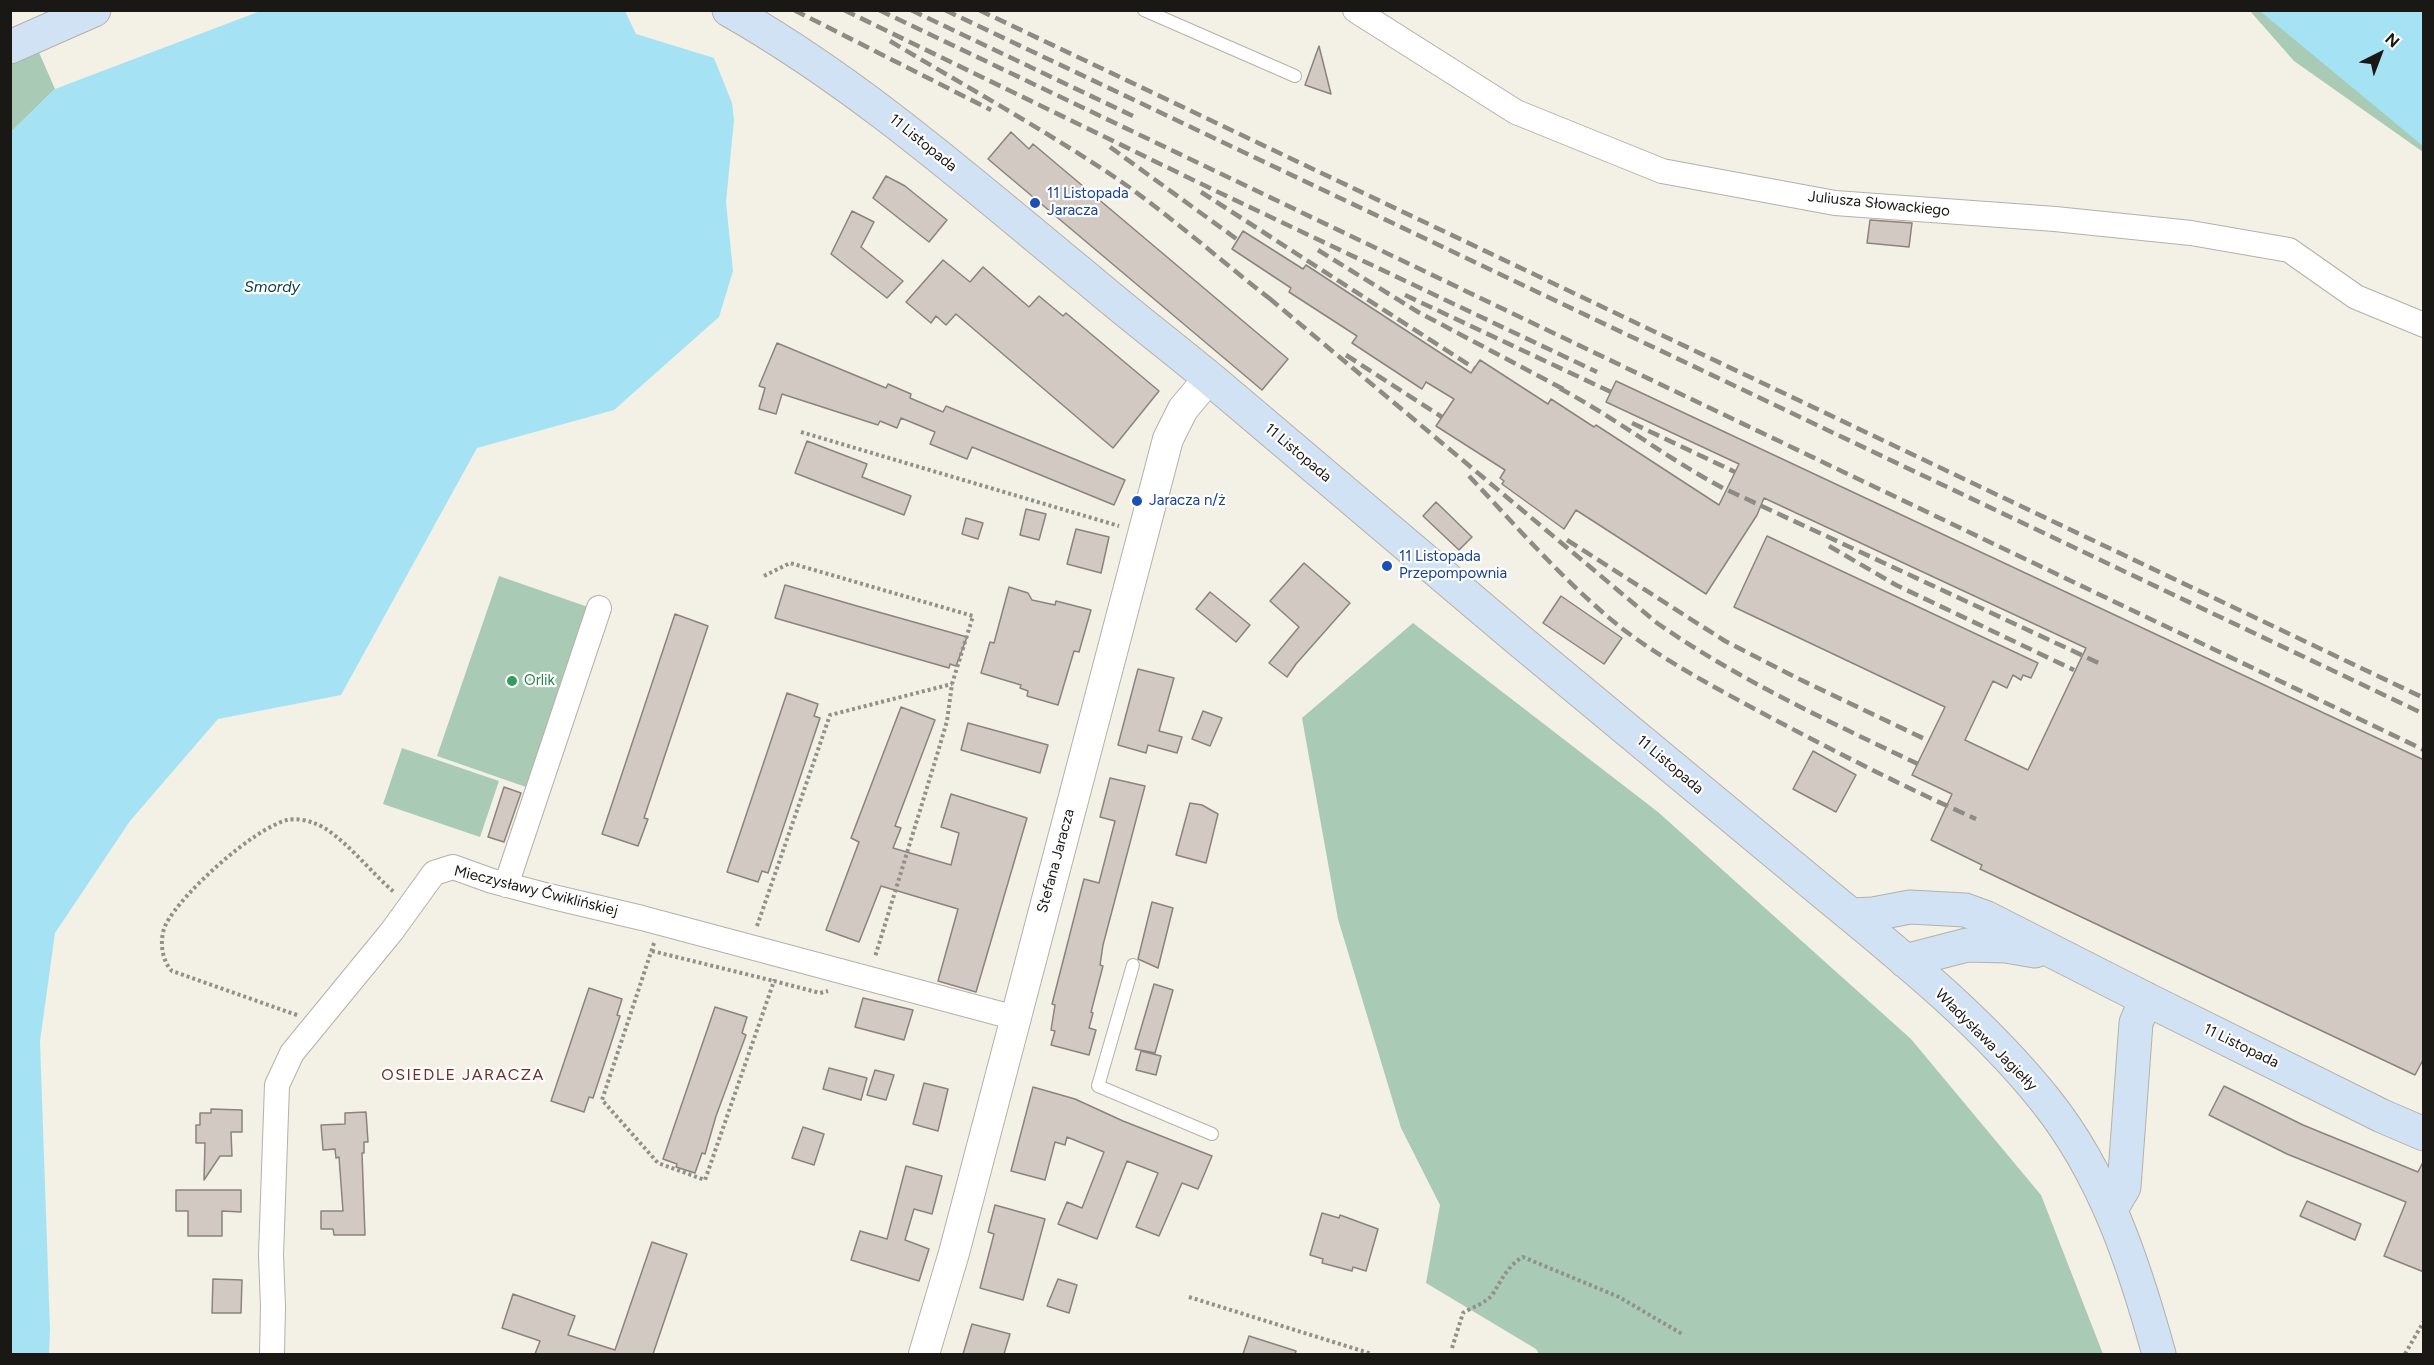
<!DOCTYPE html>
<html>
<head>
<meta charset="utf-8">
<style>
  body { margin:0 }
  #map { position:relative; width:2434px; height:1365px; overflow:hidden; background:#f3f0e6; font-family:Figtree,sans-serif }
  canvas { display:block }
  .frame { position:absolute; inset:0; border:12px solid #191815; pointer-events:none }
  .north { position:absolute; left:2350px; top:24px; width:60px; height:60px; -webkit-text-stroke:4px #fff; paint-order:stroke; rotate:42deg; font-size:16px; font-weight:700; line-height:24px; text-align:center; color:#191815 }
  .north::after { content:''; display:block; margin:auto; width:21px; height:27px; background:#191815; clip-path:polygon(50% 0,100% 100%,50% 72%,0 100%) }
</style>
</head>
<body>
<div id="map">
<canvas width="2434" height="1365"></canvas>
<div class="frame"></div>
<div class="north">N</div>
</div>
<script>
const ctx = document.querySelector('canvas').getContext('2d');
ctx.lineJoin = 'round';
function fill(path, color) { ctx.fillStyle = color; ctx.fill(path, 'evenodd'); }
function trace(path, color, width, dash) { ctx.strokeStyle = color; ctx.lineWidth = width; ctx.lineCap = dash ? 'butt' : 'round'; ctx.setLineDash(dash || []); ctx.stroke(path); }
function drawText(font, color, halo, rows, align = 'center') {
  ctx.font = font + ' Figtree,sans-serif'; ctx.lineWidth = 4.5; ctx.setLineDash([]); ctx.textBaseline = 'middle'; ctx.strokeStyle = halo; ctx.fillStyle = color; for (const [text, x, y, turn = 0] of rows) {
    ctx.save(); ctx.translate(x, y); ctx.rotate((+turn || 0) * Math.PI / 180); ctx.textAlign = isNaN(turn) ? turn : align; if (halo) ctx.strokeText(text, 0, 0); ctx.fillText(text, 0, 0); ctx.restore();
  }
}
fill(new Path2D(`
  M2250 11H2423V152L2294 61Z
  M37 48 55 89 11 132V64Z
  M499 576 588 607 526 787 437 756Z
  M1413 623 1658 812 1911 1039 2041 1195 2103 1354H1539L1536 1349 1426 1283 1440 1205 1401 1128 1338 919 1302 718Z
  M402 748 499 781 480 837 383 804Z`), '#a9cbb6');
fill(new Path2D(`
  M263 10 625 11 636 34 714 58 732 103 734 120 726 202 733 271 719 317 614 410 477 448 341 695 218 719 130 821 55 933 40 1041 50 1330 49 1354H11V132L55 89Z
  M2260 11H2423V146Z`), '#a5e3f4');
const building = new Path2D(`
  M1319 46 1331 94 1305 85Z
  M1011 132 1029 149 1033 144 1288 359 1262 390 988 159Z
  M886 176 905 186 947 220 929 242 873 198Z
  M852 211 874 222 861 247 903 281 887 298 831 254Z
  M1870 220 1912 223 1909 247 1867 243Z
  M1243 231 1303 269 1306 265 1471 373 1480 360 1548 404 1551 399 1594 427 1596 425 1719 505 1739 464 1606 402 1616 381 2424 760V1058L2415 1075 1980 869 1982 865 1931 840 1952 794 1912 775 1945 707 1734 607 1767 536 2038 663 2031 678 2023 675 2021 680 2013 675 2007 688 1993 681 1965 740 2028 770 2086 648 1764 498 1757 515 1706 594 1576 510 1564 529 1502 484 1504 481 1500 478 1505 470 1436 426 1454 399 1426 382 1422 389 1352 343 1357 336 1289 292 1291 288 1232 249Z
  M943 260 970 282 983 267 1029 307 1039 296 1063 316 1066 313 1159 391 1113 448 956 314 946 325 936 316 931 323 906 302Z
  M777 343 886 388 888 384 911 394 910 398 943 412 946 406 1125 480 1114 505 972 447 967 459 930 444 935 432 901 418 897 428 880 421 878 425 782 394 776 414 759 409 765 388 759 386Z
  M807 441 867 464 862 477 911 496 904 515 795 473Z
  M1436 502 1472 537 1459 550 1423 516Z
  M1026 509 1046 514 1039 540 1020 535Z
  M966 518 983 523 978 539 962 534Z
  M1076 529 1109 537 1101 573 1067 564Z
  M1304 563 1350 603 1296 664 1287 677 1269 663 1299 627 1270 601Z
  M785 585 857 606 967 637 956 666 950 664 949 668 775 618Z
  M1009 587 1028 593 1032 600 1055 605 1056 601 1091 610 1079 652 1074 651 1058 705 1027 696 1028 691 1020 688 1021 685 981 673 990 642 994 643Z
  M1210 592 1250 625 1236 642 1196 609Z
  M1561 596 1622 638 1604 664 1543 623Z
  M675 614 708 626 644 818 648 819 638 846 602 834Z
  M1138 669 1174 678 1159 731 1182 737 1177 753 1148 745 1146 753 1118 745Z
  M787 693 818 704 814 716 820 718 768 873 762 871 758 882 727 872Z
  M901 707 935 720 895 826 901 828 893 848 951 865 959 833 941 827 951 794 1027 818 976 992 938 981 958 909 881 886 859 942 826 930 859 842 851 838Z
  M1203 711 1222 718 1210 746 1192 739Z
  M968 723 1048 745 1040 773 961 750Z
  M1813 751 1856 775 1836 812 1793 789Z
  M1110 778 1145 786 1103 945 1100 965 1103 966 1091 1012 1093 1013 1089 1028 1096 1030 1089 1055 1051 1045 1055 1031 1051 1030 1055 1005 1052 1004 1084 879 1099 883 1115 821 1100 817Z
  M504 787 521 793 504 842 488 837Z
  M1190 803 1202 805 1218 814 1206 863 1176 855Z
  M1152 902 1173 908 1158 968 1138 959Z
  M1154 984 1173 990 1155 1053 1135 1049Z
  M589 988 622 999 617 1015 620 1016 593 1098 589 1097 584 1112 551 1101Z
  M863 998 913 1010 904 1040 855 1027Z
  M715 1007 747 1017 742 1033 746 1035 716 1116 705 1154 702 1153 695 1173 676 1167 677 1164 663 1159Z
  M1141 1051 1161 1056 1156 1075 1136 1070Z
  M829 1068 867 1078 861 1100 823 1089Z
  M875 1070 894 1075 886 1100 867 1095Z
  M924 1083 948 1089 938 1131 913 1124Z
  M2224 1086 2303 1125 2418 1172 2424 1160V1272L2384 1256 2406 1202 2287 1154 2209 1115Z
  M1033 1087 1075 1099 1123 1121 1212 1156 1198 1189 1182 1183 1159 1236 1136 1227 1158 1173 1127 1161 1097 1239 1058 1224 1067 1202 1082 1208 1104 1152 1067 1137 1065 1145 1055 1142 1045 1180 1011 1171Z
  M211 1109 242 1110V1132H231L232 1156H220L204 1180 205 1143H196V1125H200V1113H211Z
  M366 1112 368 1142H364V1153H362L365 1235H334L333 1229H321V1211H343L339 1157 336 1158 335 1149 323 1150 321 1125 345 1124V1113Z
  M803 1127 824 1134 814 1165 792 1158Z
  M906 1166 942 1176 932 1214 914 1209 905 1240 929 1249 919 1281 851 1260 860 1231 887 1239Z
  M176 1190H241V1212L222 1211V1236H188V1211H176Z
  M2307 1201 2361 1224 2355 1240 2300 1216Z
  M995 1205 1045 1219 1023 1300 980 1288 994 1234 988 1232Z
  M1322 1213 1339 1218 1340 1215 1378 1229 1366 1271 1353 1267 1352 1271 1322 1263 1323 1259 1310 1255Z
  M652 1242 687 1254 653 1354H535L540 1341 502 1328 513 1294 575 1316 568 1335 615 1350Z
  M213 1279 242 1280 241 1313H212Z
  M1058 1279 1077 1285 1069 1313 1047 1306Z
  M972 1324 1010 1334 1004 1354H963Z
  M1249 1336 1296 1351 1295 1354H1243Z`);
fill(building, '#d2c9c3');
trace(building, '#8b837e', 1.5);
const service = new Path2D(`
  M1144 10 1295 76
  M1133 965 1098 1086 1212 1134`);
const minor = new Path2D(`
  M1355 10 1516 112 1662 171 1835 203 2055 219 2191 233 2289 250 2356 297 2424 325
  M506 885 599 608
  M272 1354 273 1306 271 1255 277 1085 292 1053 392 931 434 873 453 867 492 881 549 896 642 918 1016 1018`);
const tertiary = new Path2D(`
  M924 1354 954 1253 1168 439 1183 409 1209 378`);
const secondary = new Path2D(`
  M729 10C861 85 973 185 1089 280 1130 315 1172 347 1213 381 1316 467 1417 554 1519 640 1616 721 1714 802 1812 883 1893 950 1979 1017 2046 1101 2105 1175 2134 1264 2159 1354
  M10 47 94 10
  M1851 915 1873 914 1910 907 1965 910 1987 918 2146 999 2382 1116 2424 1134
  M1905 961 1967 945 2006 946 2035 951
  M2111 1209 2124 1187 2136 1023 2146 999`);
trace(service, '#b4b1a8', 14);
trace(minor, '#b4b1a8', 26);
trace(tertiary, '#b4b1a8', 32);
trace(secondary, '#b4b1a8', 35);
trace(new Path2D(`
  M801 432 1119 526
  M764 576 790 563 973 616 952 684 947 721 937 755 875 957
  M757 926 830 715 952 684
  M654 943 602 1100 658 1163 705 1180 774 981 820 993 828 991
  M652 951 774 981
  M297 1015 172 971C161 960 159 938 166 924 182 893 253 829 287 820 295 818 306 820 314 823 340 832 371 873 394 892
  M1189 1297 1372 1354
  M1452 1348 1463 1313C1471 1308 1487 1302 1492 1295 1502 1280 1507 1266 1523 1257L1619 1297 1682 1334
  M2405 1354 2424 1321`), '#929089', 4, [3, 3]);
trace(service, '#fff', 12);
trace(minor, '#fff', 24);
trace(tertiary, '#fff', 30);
trace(secondary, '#d1e2f5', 33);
trace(new Path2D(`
  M794 10 991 110
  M844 10 1218 192 1597 372
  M879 10 2424 750
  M911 10 1137 118
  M945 10 2424 714
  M979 10 2424 698
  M890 41C965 86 1043 129 1116 178 1171 216 1221 261 1274 302
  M1110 147 1238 240
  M1201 192 1474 368
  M1318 250 1418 312 1565 390
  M1405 295 1611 392
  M1269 298 1657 623C1739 680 1828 721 1918 764
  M1346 355 1442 417
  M1559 388C1616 418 1666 458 1723 488L2103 665
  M1632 423 1735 472
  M1469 476C1519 529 1567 585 1624 630 1668 663 1716 688 1764 714 1834 751 1904 787 1976 819
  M1567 540 1725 641 1799 679 1929 741
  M1829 546 1896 585 2074 670`), '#8d8b84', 4.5, [12, 6]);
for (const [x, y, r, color] of [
  [1035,203,6,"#1a4fb4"],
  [1137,501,6,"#1a4fb4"],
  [1387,566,6,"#1a4fb4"],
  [512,681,6,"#2e9e5b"]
]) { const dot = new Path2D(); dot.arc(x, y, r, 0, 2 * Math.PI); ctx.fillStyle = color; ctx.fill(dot); trace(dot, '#fff', 2); }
drawText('15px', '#191815', '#fff', [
  ["11 Listopada",923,143,39],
  ["Juliusza Słowackiego",1879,204,6],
  ["11 Listopada",1298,453,40],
  ["11 Listopada",1670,765,40],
  ["Stefana Jaracza",1056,861,-75],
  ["Mieczysławy Ćwiklińskiej",536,891,14],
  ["Władysława Jagiełły",1986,1040,45],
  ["11 Listopada",2241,1046,26]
]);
drawText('15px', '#164399', '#fff', [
  ["11 Listopada",1047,194],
  ["Jaracza",1047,211],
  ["Jaracza n/ż",1149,501],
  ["11 Listopada",1399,557],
  ["Przepompownia",1399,574]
], 'left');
drawText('15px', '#27864d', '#fff', [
  ["Orlik",524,681]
], 'left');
drawText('italic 16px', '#023d49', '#fff', [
  ["Smordy",272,287]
]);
ctx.letterSpacing = '1.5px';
drawText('16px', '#732d28', '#fff', [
  ["OSIEDLE JARACZA",463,1075]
]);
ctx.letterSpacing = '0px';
</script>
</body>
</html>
